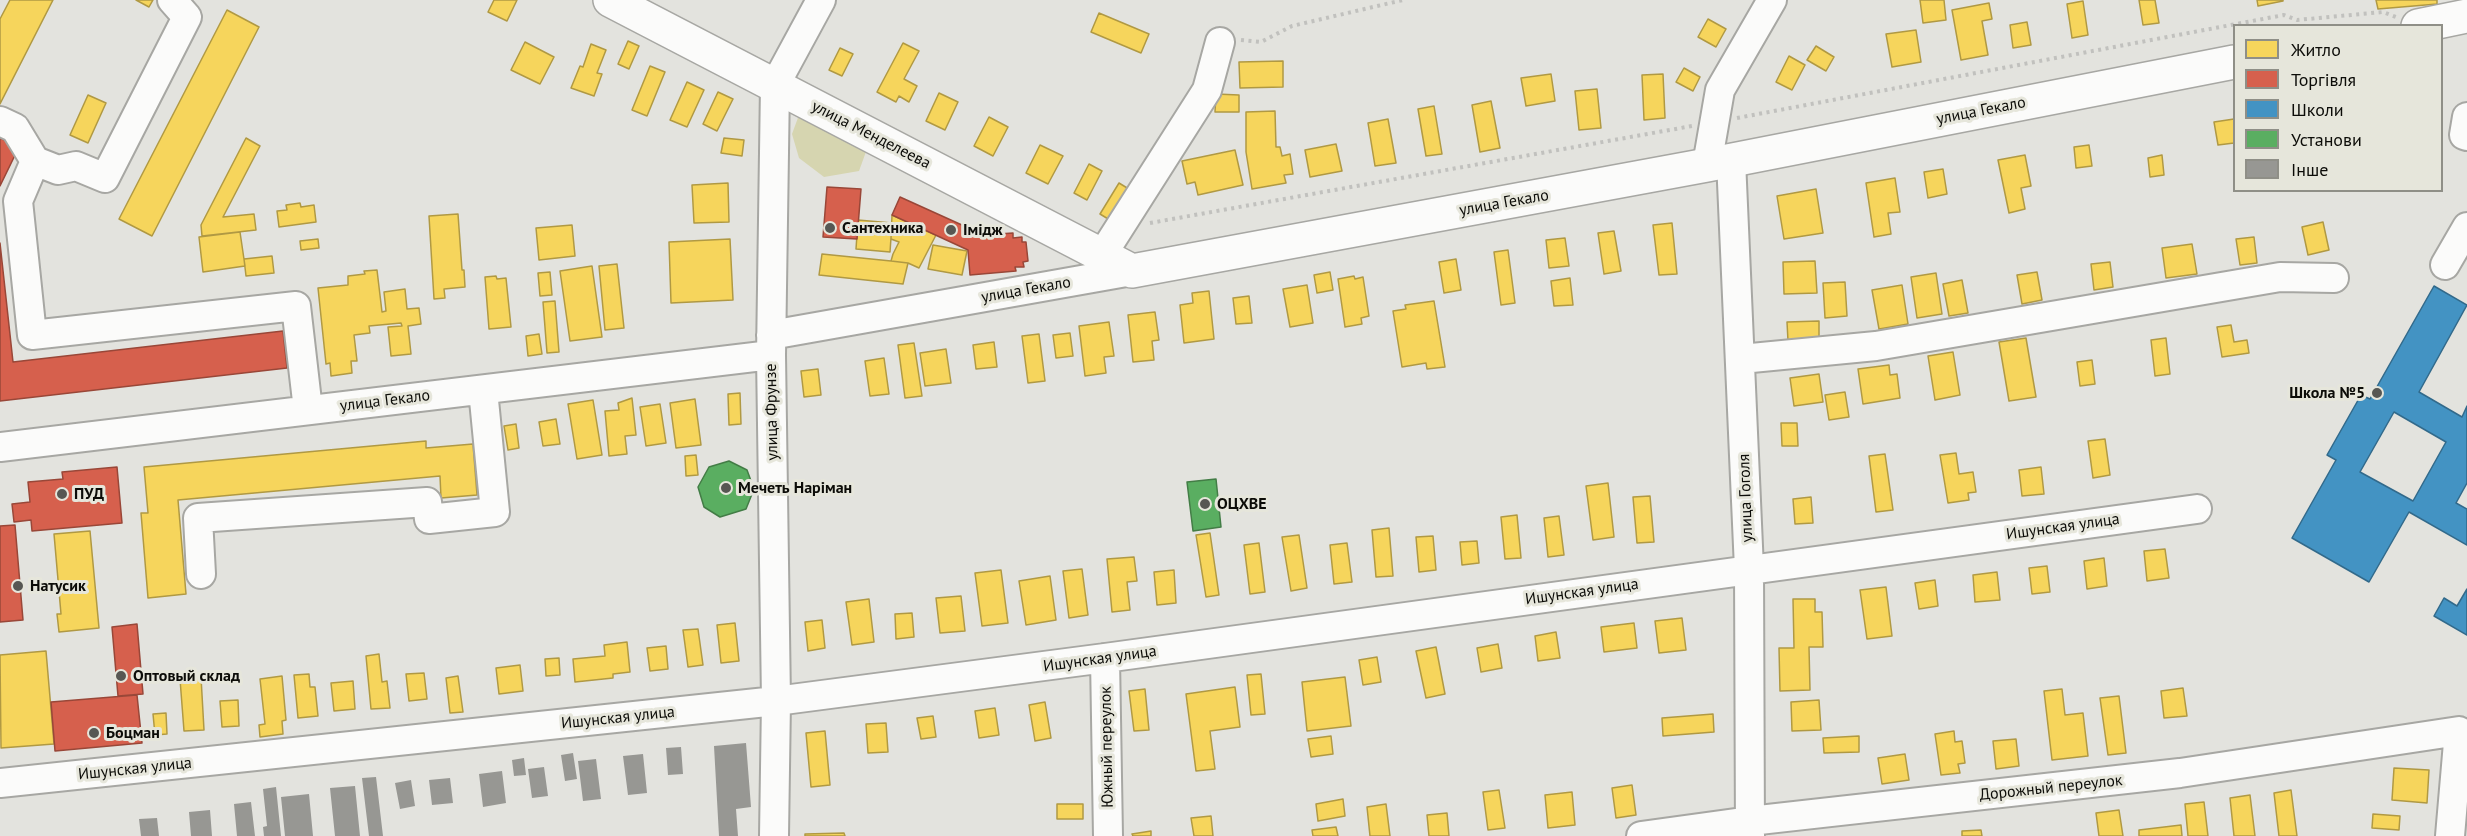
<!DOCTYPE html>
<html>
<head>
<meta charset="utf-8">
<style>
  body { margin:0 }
  #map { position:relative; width:2467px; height:836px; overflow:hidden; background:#e3e3de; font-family:"PT Sans",sans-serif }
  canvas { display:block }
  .legend { position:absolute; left:2233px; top:24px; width:210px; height:168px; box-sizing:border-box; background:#e6e6db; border:2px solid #8f8f87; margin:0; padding:8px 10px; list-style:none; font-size:18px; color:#0c0c08 }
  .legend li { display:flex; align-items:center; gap:12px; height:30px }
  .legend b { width:30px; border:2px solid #8f8f87 }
</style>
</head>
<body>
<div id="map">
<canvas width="2467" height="836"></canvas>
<ul class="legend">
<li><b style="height:16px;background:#f6d55c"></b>Житло</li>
<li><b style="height:16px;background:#d6604d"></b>Торгівля</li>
<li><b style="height:16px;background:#4393c3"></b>Школи</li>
<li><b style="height:16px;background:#5aae61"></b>Установи</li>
<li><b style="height:16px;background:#979793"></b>Інше</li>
</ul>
</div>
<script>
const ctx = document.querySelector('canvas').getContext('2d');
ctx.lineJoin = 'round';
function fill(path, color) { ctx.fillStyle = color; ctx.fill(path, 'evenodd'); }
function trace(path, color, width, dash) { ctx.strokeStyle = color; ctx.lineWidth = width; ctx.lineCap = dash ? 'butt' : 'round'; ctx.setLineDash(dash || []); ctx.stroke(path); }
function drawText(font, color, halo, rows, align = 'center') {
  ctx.font = font + ' "PT Sans",sans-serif'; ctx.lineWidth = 6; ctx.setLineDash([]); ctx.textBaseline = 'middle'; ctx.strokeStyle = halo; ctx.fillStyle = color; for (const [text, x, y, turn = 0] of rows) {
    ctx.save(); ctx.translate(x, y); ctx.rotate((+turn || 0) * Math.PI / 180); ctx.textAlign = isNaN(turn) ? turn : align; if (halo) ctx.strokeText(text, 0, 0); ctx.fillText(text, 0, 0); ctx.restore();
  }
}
fill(new Path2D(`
  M799 115 867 149 859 171 824 177 799 158 792 134Z`), '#d6d5b0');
const homes = new Path2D(`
  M10 0H53L0 104V19Z
  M136 0H153L149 7Z
  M494 0H517L507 21 488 12Z
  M1920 0H1944L1946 20 1923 23Z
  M2139 0H2155L2159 23 2143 25Z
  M2257 0H2283V1L2258 6Z
  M2376 0H2437V4L2378 9Z
  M2083 1 2088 35 2072 38 2067 4Z
  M1989 3 1992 19 1982 21 1988 55 1961 60 1952 10Z
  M227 10 259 27 152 236 119 219Z
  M1099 13 1149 34 1141 53 1091 32Z
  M1708 19 1726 29 1716 47 1698 37Z
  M2027 22 2031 45 2013 48 2010 25Z
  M1916 30 1921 62 1892 67 1886 34Z
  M628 41 639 46 629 69 618 64Z
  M525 42 554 57 540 84 511 70Z
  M903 43 919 51 904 79 917 86 909 102 899 96 896 102 877 92Z
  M591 44 606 50 597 73 602 74 594 96 571 88 580 66 583 67Z
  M1816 46 1834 57 1826 71 1807 60Z
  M840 48 853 54 842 76 829 70Z
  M1789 56 1805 65 1792 90 1776 82Z
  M1283 61V87L1240 88 1239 62Z
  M650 66 665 72 647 116 632 110Z
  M1684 68 1700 77 1693 91 1676 82Z
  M1551 74 1555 101 1526 106 1521 78Z
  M1663 74 1665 118 1644 120 1642 75Z
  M687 82 704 90 687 127 670 120Z
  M1597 89 1601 128 1579 130 1575 91Z
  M718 92 733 99 717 131 703 124Z
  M939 93 958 102 945 130 926 121Z
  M1216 94 1239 95V112H1215Z
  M88 95 106 103 88 143 70 135Z
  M1491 101 1500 148 1480 152 1472 105Z
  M1434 106 1442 154 1426 156 1418 109Z
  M1275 111 1276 147H1280L1282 156 1290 154 1293 174 1284 175 1286 183 1252 189 1246 152V112Z
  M989 117 1008 127 993 156 974 146Z
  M1388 119 1396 163 1375 166 1368 123Z
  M2234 119V143L2218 145 2214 122Z
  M246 138 260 146 223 217 254 214 256 230 202 236 201 225Z
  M724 138 744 140 742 156 721 153Z
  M1336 144 1342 171 1310 177 1305 150Z
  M1040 145 1063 156 1048 184 1026 173Z
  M2089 145 2092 166 2076 168 2074 147Z
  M1235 150 1243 185 1198 195 1195 182 1187 184 1182 161Z
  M2025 155 2031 186 2021 188 2025 209 2009 213 1998 160Z
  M2162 155 2164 175 2150 177 2148 158Z
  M1089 164 1102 171 1087 200 1074 193Z
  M1943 169 1947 194 1928 198 1924 172Z
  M1895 178 1900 212 1888 213 1891 234 1874 237 1866 183Z
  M728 183 729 222 694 223 692 185Z
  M1119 183 1137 194 1118 225 1100 214Z
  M1816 189 1823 233 1784 239 1777 196Z
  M300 203 301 207 314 205 316 222 279 227 277 211 287 210 286 205Z
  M458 214 462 270H464L465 287 444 289 445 298 434 299 429 216Z
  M892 215 936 235 919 268 908 263 891 261 893 254 899 242 891 239Z
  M858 220 892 223 890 252 856 249Z
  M2323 222 2329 250 2308 255 2302 227Z
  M1672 223 1677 274 1659 275 1653 225Z
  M572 225 575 256 539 260 536 228Z
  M1614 231 1621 271 1604 274 1598 233Z
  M240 232 245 266 203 272 199 237Z
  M2254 237 2257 263 2240 265 2236 239Z
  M1565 238 1569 266 1549 268 1546 240Z
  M318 239 319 248 301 250 300 241Z
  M730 239 733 300 671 303 669 242Z
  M2192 244 2197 274 2166 278 2162 248Z
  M933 245 967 251 962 275 928 269Z
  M1508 250 1515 303 1501 305 1494 252Z
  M822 254 891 261 908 263 903 284 819 275Z
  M272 256 274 273 246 276 244 259Z
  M1456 259 1461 290 1444 293 1439 262Z
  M1815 261 1817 293 1784 294 1783 262Z
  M2110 262 2113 287 2094 290 2091 264Z
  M617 264 624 328 605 330 599 266Z
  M592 266 602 337 570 341 560 271Z
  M377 270 382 312 386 311 384 292 405 289 407 309 419 308 421 324 408 326 411 354 391 356 388 327 402 326 401 323 369 326 370 333 354 335 357 361H351L352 373 331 376 330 363 326 364 318 288 348 285V276L365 274 364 271Z
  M550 272 552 295 540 296 538 273Z
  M1330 272 1333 290 1317 293 1314 275Z
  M2037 272 2042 300 2022 304 2017 275Z
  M1936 273 1942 314 1917 318 1911 277Z
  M496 276 497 279 506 278 511 327 489 329 485 277Z
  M1354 276 1355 279 1363 277 1369 316 1361 318 1362 324 1345 327 1338 279Z
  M1570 278 1573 305 1554 306 1551 281Z
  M1962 280 1968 313 1949 316 1943 284Z
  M1845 282 1847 316 1825 318 1823 283Z
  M1307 285 1313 323 1290 327 1283 289Z
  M1902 285 1908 324 1879 329 1872 290Z
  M1209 291 1214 339 1184 343 1180 305 1193 303 1192 293Z
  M1249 296 1252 323 1236 324 1233 298Z
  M555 301 559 352 547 353 543 302Z
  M1434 301 1445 367 1427 369 1426 363 1402 367 1393 311 1406 309 1405 305Z
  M1155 312 1159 340 1152 341 1154 360 1133 362 1128 315Z
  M1819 321V340L1788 341 1787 322Z
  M1109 322 1114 356 1104 357 1106 373 1085 376 1079 326Z
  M2231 325 2234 342 2247 340 2249 353 2222 357 2217 327Z
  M1070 333 1073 356 1056 358 1053 335Z
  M539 334 542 354 528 356 526 336Z
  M1039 334 1045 381 1028 383 1022 336Z
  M2026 338 2036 397 2009 401 1999 342Z
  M2166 338 2170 374 2155 376 2151 340Z
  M994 342 997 367 976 369 973 345Z
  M914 343 922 396 905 398 898 345Z
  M946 349 951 383 925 386 920 353Z
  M1953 352 1960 395 1935 400 1928 356Z
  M884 358 889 394 870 396 865 361Z
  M2092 360 2095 384 2080 386 2077 362Z
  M1889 365 1890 375 1897 374 1900 398 1863 404 1858 369Z
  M818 369 821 395 804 397 801 371Z
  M1819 374 1823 402 1794 406 1790 378Z
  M1845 392 1849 417 1829 420 1825 395Z
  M740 393 741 424 729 425 728 394Z
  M632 398 636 435 625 436 627 454 609 456 605 411 619 410 618 403Z
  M695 399 701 445 676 448 670 403Z
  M593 400 602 455 577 459 568 404Z
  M660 404 666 443 646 446 640 407Z
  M556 419 560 444 543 446 539 422Z
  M1781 423H1797L1798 446H1782Z
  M516 424 519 448 508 450 504 426Z
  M2105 439 2110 475 2093 478 2088 441Z
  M426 441V448L473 444 477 495 441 498 440 476 178 500 186 594 148 598 141 513H148L144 467Z
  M1956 453 1959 474 1973 472 1976 492 1968 493 1969 500 1948 503 1940 455Z
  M1885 454 1893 510 1876 512 1869 456Z
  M696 455 698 475 686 476 685 456Z
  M2041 467 2044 494 2022 496 2019 470Z
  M1608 483 1614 537 1593 540 1586 486Z
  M1650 496 1654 542 1637 543 1633 497Z
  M1811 497 1813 523 1795 524 1793 499Z
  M1517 515 1521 558 1505 559 1501 517Z
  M1559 516 1564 555 1548 557 1544 518Z
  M1389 528 1393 576 1376 577 1372 530Z
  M90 531 99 628 59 632 57 614H61L54 534Z
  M1210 533 1219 595 1206 597 1196 535Z
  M1299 535 1307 588 1291 591 1282 537Z
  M1433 536 1436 570 1419 572 1416 537Z
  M1477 541 1479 563 1462 565 1460 542Z
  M1259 543 1265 592 1250 594 1244 545Z
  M1347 543 1352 582 1334 584 1330 545Z
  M2165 549 2169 578 2147 581 2144 551Z
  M1134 557 1137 581 1127 582 1130 610 1112 612 1107 559Z
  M2104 558 2107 586 2087 589 2084 561Z
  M2047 566 2050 592 2032 594 2029 568Z
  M1082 569 1088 615 1069 618 1063 571Z
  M1001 570 1008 623 982 626 975 573Z
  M1174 570 1176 603 1157 605 1154 572Z
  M1997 572 2000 600 1975 602 1973 575Z
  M1050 576 1056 620 1026 625 1019 581Z
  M1935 580 1938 606 1919 609 1915 583Z
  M1886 587 1892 636 1867 639 1860 590Z
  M961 596 965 631 940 633 936 598Z
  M869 599 874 642 852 645 846 602Z
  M1793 599H1815V612H1822L1823 647H1809L1810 690 1780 691 1779 648H1794Z
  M912 613 914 637 896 639 895 614Z
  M1682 618 1686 650 1659 653 1655 621Z
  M822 620 825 648 808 651 805 622Z
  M735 623 739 661 721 663 717 625Z
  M1634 623 1637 648 1604 652 1601 627Z
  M698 629 703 665 688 667 683 630Z
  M1556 632 1560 658 1538 661 1535 636Z
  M627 642 630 672 613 674V678L575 682 573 659 605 656 604 645Z
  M1498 644 1502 668 1481 672 1477 648Z
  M666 646 668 669 650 671 647 648Z
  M1436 647 1445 694 1426 698 1416 651Z
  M46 651 54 744 1 748 0 655Z
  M379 654 382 682 387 681 390 708 371 709 366 656Z
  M1377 657 1381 682 1363 685 1359 660Z
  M559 658 560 675 546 676 545 659Z
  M520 665 523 691 499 694 496 668Z
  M424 673 427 699 409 701 406 674Z
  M309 674 310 687H315L318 716 298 718 294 675Z
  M1261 674 1265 714 1251 715 1247 675Z
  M282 676 286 720 282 721 283 734 260 737 259 725 265 724 260 679Z
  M458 676 463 712 450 713 446 678Z
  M201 677 204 730 184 731 180 679Z
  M1345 677 1351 726 1307 731 1302 682Z
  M353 681 355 709 334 711 331 683Z
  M1235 687 1240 727 1210 731 1215 769 1196 771 1186 694Z
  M2183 688 2187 716 2164 718 2161 691Z
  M1145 689 1149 730 1134 731 1129 691Z
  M2062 689 2065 715 2083 713 2088 756 2052 760 2044 691Z
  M2119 696 2126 753 2108 755 2100 698Z
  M238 700 239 726 222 727 220 701Z
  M1819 700 1821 730 1792 731 1791 702Z
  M1045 702 1051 738 1035 741 1029 705Z
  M995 708 999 735 979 738 975 711Z
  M166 713 167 734 155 735 153 714Z
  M1713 714 1714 732 1663 736 1662 718Z
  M933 716 936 737 921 739 917 718Z
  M886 723 888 752 868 753 866 724Z
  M825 731 830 785 811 787 806 733Z
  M1954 731 1955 742 1962 741 1965 763 1958 764 1960 773 1941 775 1935 734Z
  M1331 736 1333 754 1311 757 1308 739Z
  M1859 736V752L1824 753 1823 738Z
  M2016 739 2019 766 1996 769 1993 741Z
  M1905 754 1909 780 1882 784 1878 758Z
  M2394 768 2429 770 2427 803 2392 800Z
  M1632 785 1636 815 1616 818 1612 788Z
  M1499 790 1505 828 1488 830 1483 792Z
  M2291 790 2297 836H2279L2274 793Z
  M1572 792 1575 825 1548 828 1545 795Z
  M2250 795 2255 836H2234L2230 798Z
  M1343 799 1345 816 1318 821 1316 804Z
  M2204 802 2208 836H2188L2185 804Z
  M1057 804H1083V819H1057Z
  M1386 804 1390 836H1370L1367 807Z
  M2119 810 2123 836H2099L2096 813Z
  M1447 813 1449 836H1429L1427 815Z
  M2373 814 2400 816 2399 830 2372 828Z
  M1211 816 1213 836H1194L1191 818Z
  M2181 825 2182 836H2139V830Z
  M1336 827 1338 836H1313L1312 830Z
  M1981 830 1982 836H1962V831Z
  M1151 831V836H1133L1132 834Z
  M844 833 845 836H805V834Z`);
fill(homes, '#f6d55c');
trace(homes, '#b09943', 1.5);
const shops = new Path2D(`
  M0 138 19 147 0 186Z
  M827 187 861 189 857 239 823 237Z
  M900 197 984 235 1013 233V238L1022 237V242H1026L1028 261 1023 262 1024 267H1015L1016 271 970 275 968 250 892 215Z
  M0 243 13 362 283 331 287 368 0 401Z
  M117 467 122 523 32 531 31 520 14 522 12 504 30 502 28 482 63 479 62 472Z
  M15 525 23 620 0 622V526Z
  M137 624 143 694 118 696 112 627Z
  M137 695 142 743 55 751 51 702Z`);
fill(shops, '#d6604d');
trace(shops, '#994738', 1.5);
const schools = new Path2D(`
  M2434 286 2467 305 2419 392 2462 417 2467 406V483L2456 503 2467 509V545L2409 512 2369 582 2292 538 2336 460 2327 455 2361 395 2370 399ZM2394 412 2446 442 2413 501 2360 472Z
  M2467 589V635L2434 616 2444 598 2457 606Z`);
fill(schools, '#4393c3');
trace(schools, '#326a8b', 1.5);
const public = new Path2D(`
  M729 461 747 470 754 489 746 509 720 517 704 507 698 487 709 467Z
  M1216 479 1221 527 1193 531 1187 482Z`);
fill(public, '#5aae61');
trace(public, '#437d46', 1.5);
fill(new Path2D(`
  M746 743 751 807 736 809 738 836H719L714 746Z
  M681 747 683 774 668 775 666 748Z
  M573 753 577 779 565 781 561 755Z
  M643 754 647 793 628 795 623 756Z
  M524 758 526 775 514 776 512 760Z
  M596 759 601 799 583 801 578 761Z
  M544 767 548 796 532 798 528 769Z
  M502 771 506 803 483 807 479 774Z
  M376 777 383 836H369L362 778Z
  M450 778 453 803 432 805 429 780Z
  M411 780 415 806 400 809 395 783Z
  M355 786 360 836H335L330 788Z
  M276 787 281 836H264L263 827 267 826 263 789Z
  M309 794 313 836H285L281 797Z
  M251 802 255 836H237L234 804Z
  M210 810 212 836H191L189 812Z
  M157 818 159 836H141L139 819Z`), '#979793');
const minor = new Path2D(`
  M2467 117 2464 135 2467 136
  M0 121 15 128 35 161 58 170 76 166 105 178 187 17 172 0
  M1731 160 1749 569 1750 836
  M35 161 18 201 32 335 296 306 308 410
  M1707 165 1720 90 1772 0
  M1102 255 1207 90 1220 42
  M2445 265 2467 227
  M771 335 1132 271
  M1741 359 1876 346 2280 277 2334 278
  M0 447 771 355
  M201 574 198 518 427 502 429 519 495 512 483 390
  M1105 658 1108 836
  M0 783 776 701 1105 658 2197 509
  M774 836 776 701 771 355 775 85 821 0
  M1641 836 1750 821 2180 773 2459 731 2450 836`);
const major = new Path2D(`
  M610 0 1132 271 1707 165 2234 62
  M2418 26 2467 16`);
trace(minor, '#a7a7a3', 32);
trace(major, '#a7a7a3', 36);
trace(new Path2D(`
  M1241 40 1261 42 1292 26 1403 0
  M1737 118 2284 15 2297 20 2383 12 2396 17
  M1150 223 1692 126`), '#c1c1be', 4, [3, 4.5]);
trace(minor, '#fbfbfa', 28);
trace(major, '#fbfbfa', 33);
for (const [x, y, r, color] of [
  [830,228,6,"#575753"],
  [951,230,6,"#575753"],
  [2377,393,6,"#575753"],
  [726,488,6,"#575753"],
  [62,494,6,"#575753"],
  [1205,504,6,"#575753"],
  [18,586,6,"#575753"],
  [121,676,6,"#575753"],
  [94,733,6,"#575753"]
]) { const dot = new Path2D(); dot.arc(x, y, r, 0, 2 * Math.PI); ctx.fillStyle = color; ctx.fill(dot); trace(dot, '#e6e6db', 2); }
drawText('16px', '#0c0c08', '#e6e6db', [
  ["улица Гекало",1981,111,-11],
  ["улица Менделеева",871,135,27],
  ["улица Гекало",1504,203,-10],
  ["улица Гекало",1026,290,-10],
  ["улица Гекало",385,401,-7],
  ["улица Фрунзе",772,412,-91],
  ["улица Гоголя",1746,498,-92],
  ["Ишунская улица",2063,527,-8],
  ["Ишунская улица",1582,592,-8],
  ["Ишунская улица",1100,659,-8],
  ["Ишунская улица",618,718,-6],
  ["Южный переулок",1107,747,-91],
  ["Ишунская улица",135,769,-6],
  ["Дорожный переулок",2051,788,-6]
]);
drawText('bold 16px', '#0c0c08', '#e6e6db', [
  ["Сантехника",842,228],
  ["Імідж",963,230],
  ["Школа №5",2365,393,"right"],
  ["Мечеть Наріман",738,488],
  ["ПУД",74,494],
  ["ОЦХВЕ",1217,504],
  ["Натусик",30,586],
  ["Оптовый склад",133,676],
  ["Боцман",106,733]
], 'left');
</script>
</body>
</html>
